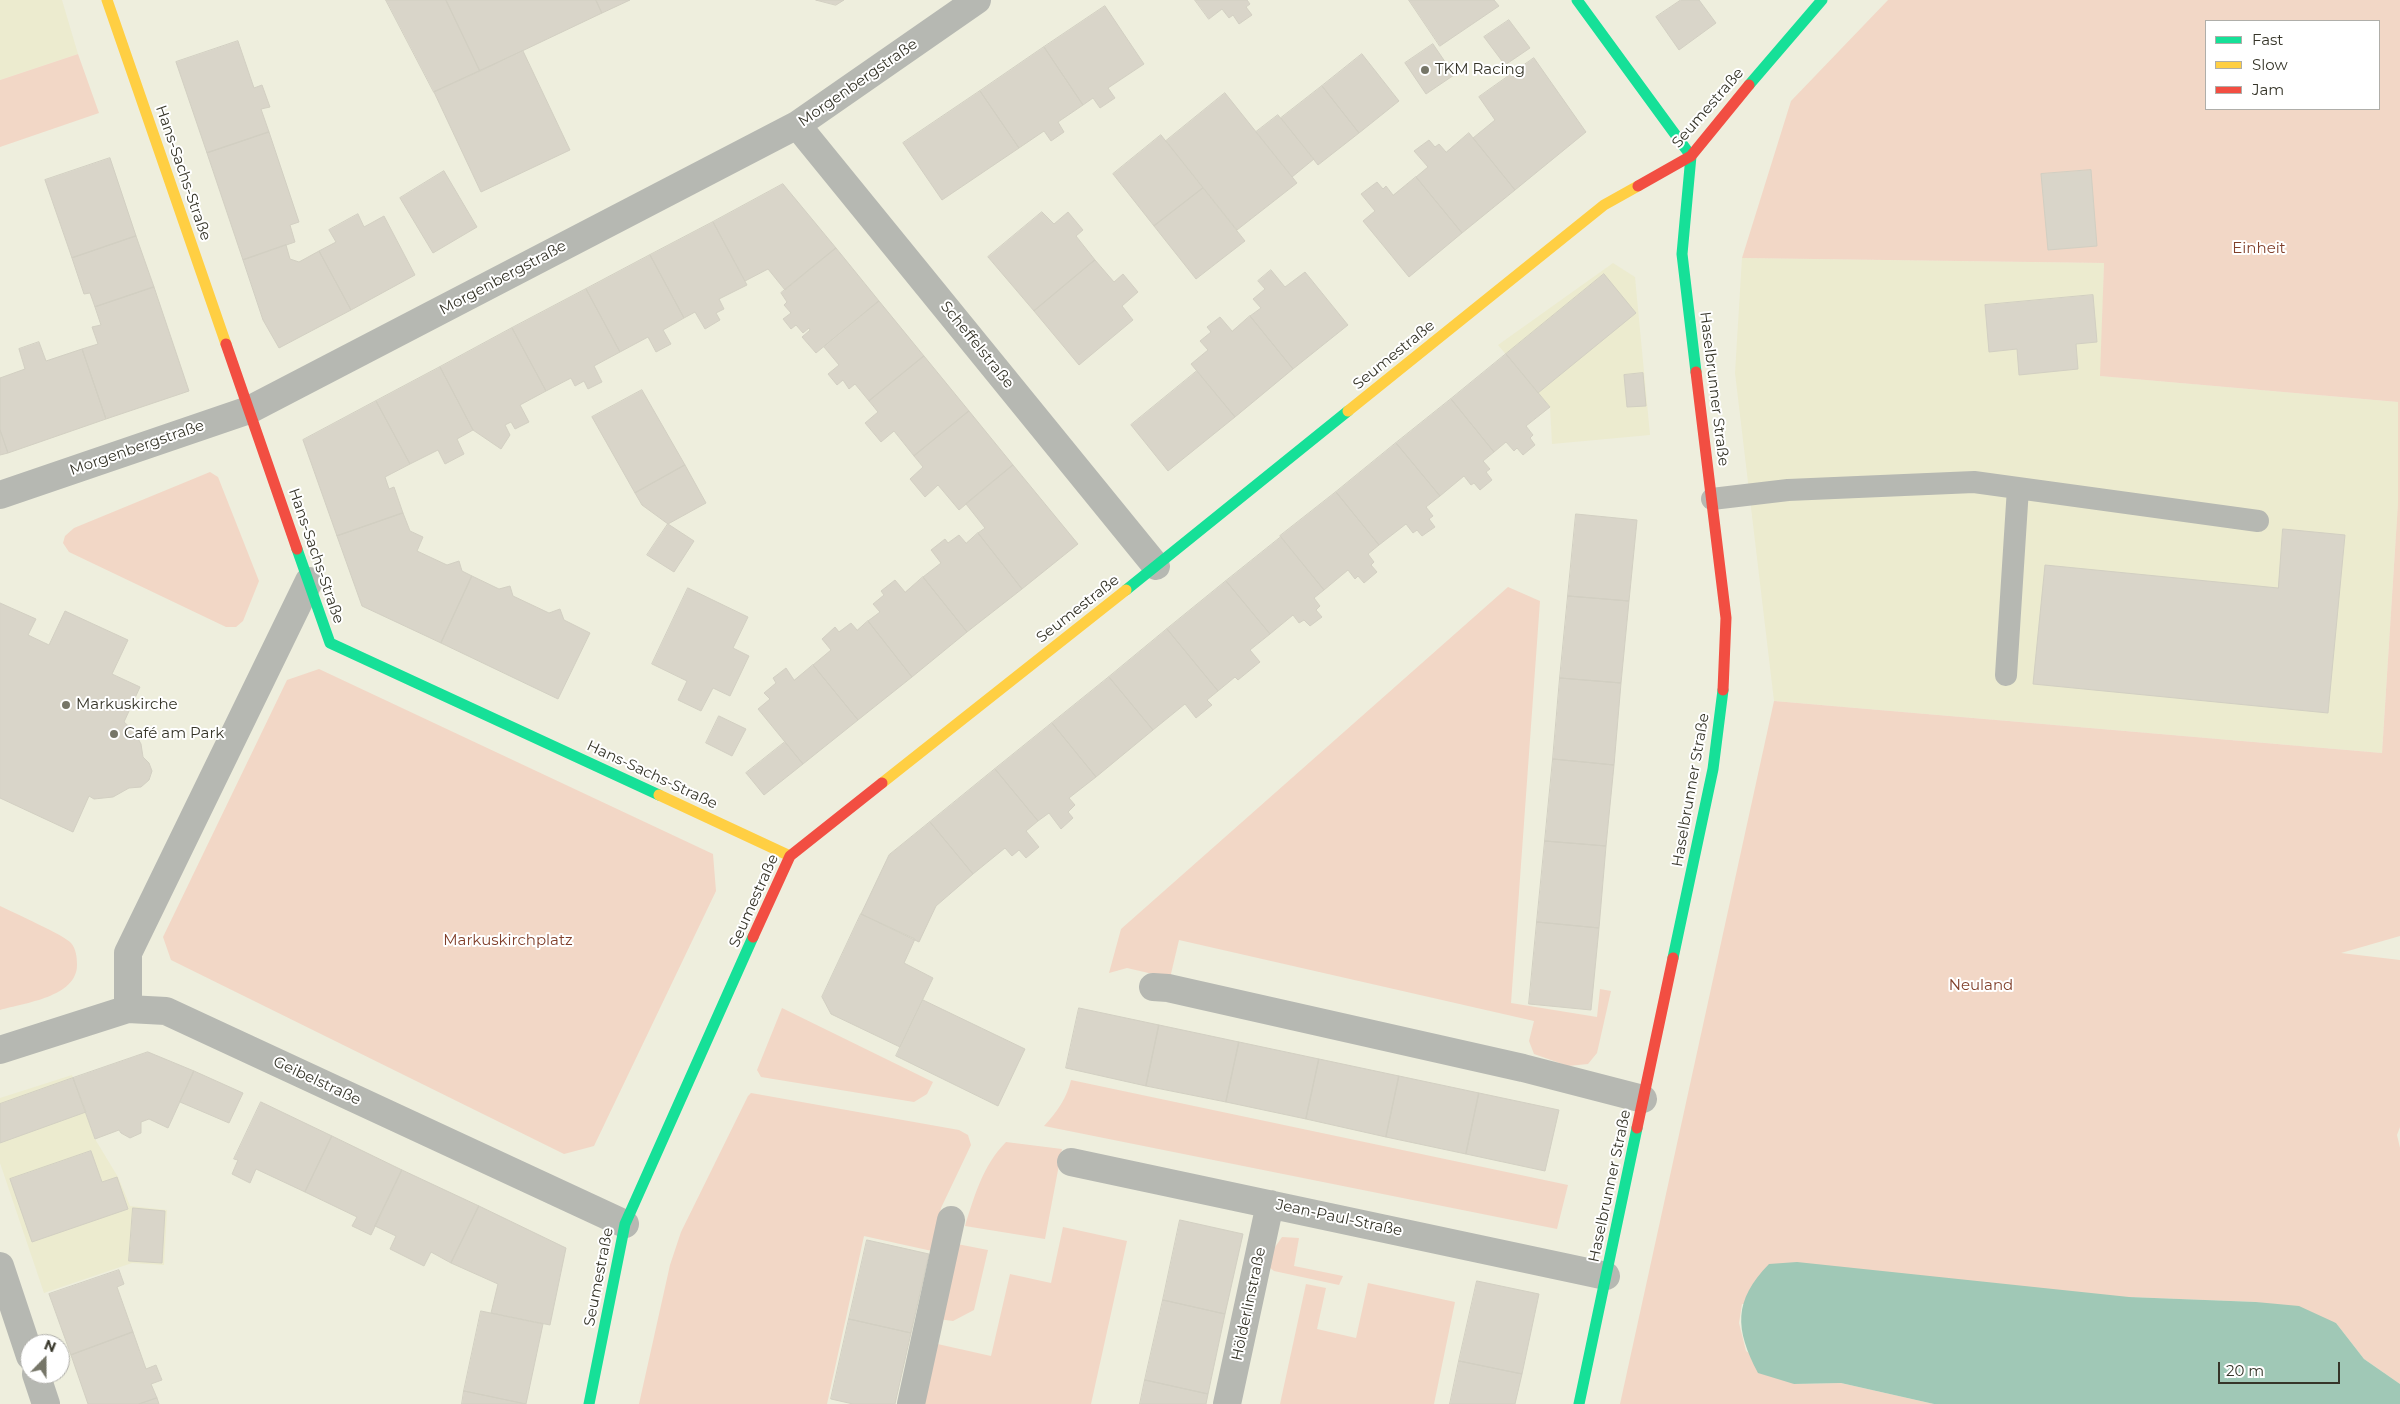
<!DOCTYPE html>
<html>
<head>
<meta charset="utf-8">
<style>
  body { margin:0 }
  #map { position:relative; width:2400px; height:1404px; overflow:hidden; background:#eed; font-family:Montserrat,sans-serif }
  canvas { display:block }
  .legend { position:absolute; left:2205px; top:20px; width:175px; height:90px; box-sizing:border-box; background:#fff; border:1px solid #afaea9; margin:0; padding:6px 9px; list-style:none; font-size:15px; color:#363529 }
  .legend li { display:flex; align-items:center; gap:10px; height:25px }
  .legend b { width:25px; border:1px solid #afaea9 }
  .north { position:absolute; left:20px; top:1334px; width:50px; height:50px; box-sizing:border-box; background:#fff; border:1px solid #afaea9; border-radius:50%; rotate:22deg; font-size:14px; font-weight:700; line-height:20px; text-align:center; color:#363529 }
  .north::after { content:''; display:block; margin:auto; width:18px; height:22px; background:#767668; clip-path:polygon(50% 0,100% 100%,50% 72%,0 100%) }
  .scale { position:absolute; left:2218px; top:1362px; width:122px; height:22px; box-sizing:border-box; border:2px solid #363529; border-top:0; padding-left:6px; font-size:15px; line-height:18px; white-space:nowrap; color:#363529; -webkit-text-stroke:4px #fff; paint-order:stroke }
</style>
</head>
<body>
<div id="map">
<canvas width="2400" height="1404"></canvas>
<ul class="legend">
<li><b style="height:6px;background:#16e098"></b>Fast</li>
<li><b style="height:6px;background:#ffcf43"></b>Slow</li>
<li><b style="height:6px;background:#f24e42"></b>Jam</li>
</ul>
<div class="north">N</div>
<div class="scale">20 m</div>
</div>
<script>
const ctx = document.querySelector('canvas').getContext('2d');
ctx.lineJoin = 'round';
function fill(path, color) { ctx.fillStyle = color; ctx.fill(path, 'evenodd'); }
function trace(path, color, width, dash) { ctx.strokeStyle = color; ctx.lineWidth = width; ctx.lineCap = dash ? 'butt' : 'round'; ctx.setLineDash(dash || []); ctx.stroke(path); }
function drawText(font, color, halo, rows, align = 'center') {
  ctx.font = font + ' Montserrat,sans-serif'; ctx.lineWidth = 4; ctx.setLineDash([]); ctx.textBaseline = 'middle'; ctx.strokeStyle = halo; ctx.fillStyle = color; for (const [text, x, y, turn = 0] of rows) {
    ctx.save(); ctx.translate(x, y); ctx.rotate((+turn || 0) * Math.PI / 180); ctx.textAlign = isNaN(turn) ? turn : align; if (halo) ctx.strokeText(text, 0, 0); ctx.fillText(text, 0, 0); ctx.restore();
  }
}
fill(new Path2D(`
  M0 0H62L78 54 0 80Z
  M1742 258 2104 263 2101 376 2398 402V503L2382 753 1774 701 1735 373Z
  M1613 263 1635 277 1650 435 1552 444 1550 407 1498 345Z
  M72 1075 95 1139 118 1177 130 1206 167 1210 164 1265 132 1263 44 1293 0 1163V1098Z`), '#ecebcf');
fill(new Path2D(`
  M1888 0H2400V936L2341 953 2400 960V1127L2397 1135 2400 1148V1384L2364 1359 2336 1323 2256 1302 2129 1297 1742 1304 1739 1323 1746 1351 1794 1384 1841 1383 1934 1404H1620L1774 701 2382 753 2398 503V402L2100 376 2104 263 1742 258 1791 101ZM2206 21H2379V109H2206Z
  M78 54 99 113 0 147V80Z
  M210 472 218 477 259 581 243 621 236 627H226L69 552 63 543 65 536 74 528Z
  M1508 587 1540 601 1511 1003 1597 1017 1600 989 1611 991 1597 1053 1588 1064 1568 1066 1534 1054 1529 1041 1534 1021 1179 940 1170 978 1127 968 1109 973 1121 929Z
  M319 669 713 854 716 891 594 1146 564 1154 171 960 163 937 287 680Z
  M0 906C12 912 66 936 71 943 76 949 77 957 77 965 77 997 24 1003 0 1010Z
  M782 1008 933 1082 927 1094 914 1102 761 1077 757 1070Z
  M1071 1080 1568 1185 1557 1229 1044 1126C1057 1112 1067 1098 1071 1080Z
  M751 1093 959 1130 968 1135 971 1145 941 1208 932 1251 864 1236 827 1404H639L670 1265 681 1232 748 1096Z
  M1006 1142 1062 1149 1045 1239 965 1226C974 1197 983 1165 1006 1142Z
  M1063 1227 1127 1241 1091 1404H919L933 1343 991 1356 1010 1274 1051 1283Z
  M1282 1237 1299 1238 1294 1266 1343 1276 1339 1285 1274 1271 1269 1267 1273 1250Z
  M957 1244 988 1250 974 1310 953 1321 938 1319Z
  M1368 1283 1455 1302 1434 1404H1280L1306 1284 1326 1288 1317 1329 1356 1338Z`), '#f2d7c6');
fill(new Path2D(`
  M1797 1262 2129 1297 2256 1302 2299 1306 2336 1323 2364 1359 2400 1384V1404H1934L1841 1383 1794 1384 1758 1373C1735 1329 1733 1301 1769 1264Z`), '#a0c8b6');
const building = new Path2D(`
  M386 0H446L480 71 434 92Z
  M446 0H596L602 13 480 71Z
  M596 0H630L602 13Z
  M816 0H844L836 5Z
  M1195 0H1247L1250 4 1246 7 1252 15 1239 24 1233 15 1229 18 1222 9 1209 19Z
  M1409 0H1494L1499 6 1440 46Z
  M1681 0H1699L1716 23 1679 50 1656 17Z
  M1105 6 1144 64 1108 88 1115 98 1100 108 1093 98 1083 105 1044 47Z
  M1509 20 1530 48 1505 65 1484 37Z
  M238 41 254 88 262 85 270 107 261 109 269 132 207 153 176 62Z
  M1433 44 1454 75 1426 94 1405 63Z
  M1044 47 1083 105 1058 122 1064 132 1051 141 1044 131 1019 148 980 91Z
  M523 51 570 150 481 192 434 92Z
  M1362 54 1399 101 1359 133 1322 86Z
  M1534 58 1586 132 1515 190 1473 138 1495 120 1479 97Z
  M1322 86 1359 133 1318 165 1281 118Z
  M980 91 1019 148 942 200 903 143Z
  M1225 93 1297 183 1237 230 1166 141Z
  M1278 115 1314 159 1292 177 1256 132Z
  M269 132 299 222 290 225 295 242 243 260 207 153Z
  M1469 133 1515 190 1462 233 1416 177 1428 167 1414 151 1429 140 1435 147 1439 144 1446 152Z
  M1161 135 1203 188 1154 226 1113 174Z
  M110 158 136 236 72 258 45 180Z
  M2091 170 2097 246 2048 250 2041 174Z
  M444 171 477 227 433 253 400 198Z
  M1416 177 1462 233 1409 277 1363 221 1375 211 1361 194 1377 182 1383 189 1386 186 1393 195Z
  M783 184 836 248 785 290 768 269 745 281 713 222Z
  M1203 188 1245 241 1196 279 1154 226Z
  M1042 212 1054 224 1068 212 1083 230 1076 236 1095 260 1034 311 988 257Z
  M358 214 364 227 384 216 415 275 351 310 319 251 336 242 329 230Z
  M713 222 747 285 719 299 724 309 716 313 720 320 705 329 695 312 684 318 650 255Z
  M136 236 154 287 95 307 90 293 84 294 72 258Z
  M286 245 290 259 299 262 319 251 351 310 279 348 263 320 243 260Z
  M836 248 879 301 816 353 802 337 810 330 809 328 803 333 796 325 791 329 783 319 791 313 784 305 787 302 781 293Z
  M650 255 684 318 663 330 671 344 656 352 648 337 620 352 586 289Z
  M1095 260 1114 282 1123 274 1138 292 1122 306 1133 320 1079 365 1034 311Z
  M1271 270 1285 287 1305 272 1348 325 1293 369 1250 316 1261 308 1253 299 1265 289 1258 281Z
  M1604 274 1636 313 1538 393 1506 354Z
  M154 287 189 391 106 419 82 349 98 344 92 327 101 325 95 307Z
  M586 289 620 352 594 366 602 382 588 389 584 381 575 386 571 378 546 391 512 328Z
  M2093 295 2097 342 2076 344 2078 369 2019 375 2017 349 1989 352 1985 305Z
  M879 301 924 356 869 401 855 384 849 389 843 380 837 385 828 374 839 365 824 347Z
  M1250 316 1293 369 1235 417 1191 364 1208 350 1200 341 1211 332 1207 327 1220 317 1232 331Z
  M512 328 546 391 520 405 529 422 515 429 511 422 505 425 510 435 501 449 473 430 440 367Z
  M39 342 46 361 82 349 106 419 8 453 0 430V378L25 369 19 349Z
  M1506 354 1550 407 1526 426 1533 435 1530 438 1535 445 1523 455 1517 448 1514 451 1506 442 1494 452 1451 399Z
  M924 356 969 411 914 456 894 431 881 442 865 423 878 412 869 401Z
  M440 367 473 430 457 439 464 454 445 464 438 450 410 464 376 401Z
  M1197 371 1235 417 1168 471 1131 425Z
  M1643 373 1646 406 1627 407 1624 375Z
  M642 390 685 465 635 493 592 417Z
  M1451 399 1494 452 1483 461 1490 469 1486 472 1492 480 1480 490 1474 483 1471 485 1464 476 1440 496 1396 443Z
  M376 401 410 464 385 477 389 489 394 487 403 513 337 536 303 440Z
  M969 411 1013 465 959 510 938 485 925 497 910 479 923 467 914 456Z
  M0 430 8 453 0 455Z
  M1396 443 1440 496 1426 507 1433 516 1429 519 1435 527 1422 536 1417 530 1413 533 1406 524 1379 545 1336 492Z
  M685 465 706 503 668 524 642 505 635 493Z
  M1013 465 1078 544 1022 589 978 533 985 528 966 504Z
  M1336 492 1379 545 1368 554 1374 562 1371 565 1377 572 1364 583 1358 576 1355 579 1348 570 1324 590 1280 536Z
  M403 513 410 531 423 537 417 551 447 565 459 561 462 571 472 576 441 643 362 606 337 536Z
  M1576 514 1637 520 1629 601 1568 596Z
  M668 524 694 541 674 572 647 555Z
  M2283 529 2345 535 2328 713 2033 684 2045 565 2278 588Z
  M978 533 1022 589 967 632 923 577 941 563 931 550 945 539 948 543 959 535 966 543Z
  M1281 537 1324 590 1314 598 1320 606 1316 610 1322 617 1310 626 1304 620 1299 623 1293 615 1270 634 1226 581Z
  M472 576 499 589 510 586 513 596 549 613 560 609 564 620 590 633 558 699 441 643Z
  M923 577 967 632 912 677 868 621 880 612 873 604 884 595 881 591 895 580 905 592Z
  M1226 581 1270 634 1250 650 1260 662 1238 680 1235 677 1218 691 1167 629Z
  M688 588 748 617 733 648 749 656 730 696 713 688 701 711 678 700 687 681 652 664Z
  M1568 596 1629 601 1621 683 1560 678Z
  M0 603 36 619 28 635 49 645 65 611 128 640 112 674 140 687 124 722 134 731 141 744 143 757 149 763 152 771 149 780 141 787 129 788 113 797 94 799 89 796 73 832 0 798Z
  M868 621 912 677 858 720 813 665 831 650 822 639 835 627 839 632 851 623 857 630Z
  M1167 629 1218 691 1207 700 1212 705 1196 718 1185 704 1153 730 1109 677Z
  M813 665 858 720 803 764 758 709 770 699 764 693 776 683 773 678 786 668 794 680Z
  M1109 677 1153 730 1096 777 1052 723Z
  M1560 678 1621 683 1614 765 1553 759Z
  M719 716 746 729 732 756 706 743Z
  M1052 723 1096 777 1069 798 1075 805 1068 812 1073 818 1061 829 1049 813 1038 821 995 769Z
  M785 742 803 764 764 795 746 773Z
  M1553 759 1614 765 1606 846 1545 841Z
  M995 769 1038 821 1026 831 1039 847 1026 858 1019 850 1012 856 1005 848 973 874 930 822Z
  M930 822 973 874 936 906 919 942 861 914 889 855Z
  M1545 841 1606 846 1599 928 1537 922Z
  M861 914 915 939 904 963 933 978 900 1047 831 1014 822 997Z
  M1537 922 1599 928 1591 1010 1529 1004Z
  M923 1000 1025 1049 998 1106 896 1056Z
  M1079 1008 1159 1025 1146 1086 1066 1068Z
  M1159 1025 1239 1042 1226 1102 1146 1086Z
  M1239 1042 1319 1059 1306 1119 1226 1102Z
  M148 1052 194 1071 168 1128 149 1119 141 1122V1133L130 1138 121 1133 119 1130 95 1139 73 1078Z
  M1319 1059 1399 1076 1386 1137 1306 1119Z
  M194 1071 243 1093 229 1123 180 1102Z
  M1399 1076 1479 1093 1466 1154 1386 1137Z
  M73 1078 86 1112 0 1143V1104Z
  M1479 1093 1559 1110 1545 1171 1466 1154Z
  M261 1102 332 1136 305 1192 256 1169 250 1183 232 1174 238 1160 234 1159Z
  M332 1136 402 1170 371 1235 352 1226 357 1217 305 1192Z
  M91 1151 102 1182 117 1177 128 1209 32 1242 10 1179Z
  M402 1170 479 1206 451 1263 431 1252 424 1266 390 1249 396 1236 375 1226Z
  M479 1206 566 1248 550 1325 491 1313 498 1284 451 1263Z
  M133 1208 165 1211 162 1263 129 1261Z
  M1180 1220 1243 1234 1225 1314 1163 1300Z
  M867 1240 929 1254 911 1333 849 1319Z
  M119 1270 124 1284 117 1287 133 1332 71 1355 49 1294Z
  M1477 1281 1539 1294 1522 1374 1459 1361Z
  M1163 1300 1225 1314 1208 1394 1145 1380Z
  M481 1311 543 1324 526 1404 464 1391Z
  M849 1319 911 1333 895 1404H853L831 1399Z
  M133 1332 146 1369 156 1365 162 1380 151 1384 157 1398 139 1404H88L71 1355Z
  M1459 1361 1522 1374 1515 1404H1450Z
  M1145 1380 1208 1394 1206 1404H1140Z
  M464 1391 526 1404H462Z
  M157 1398 159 1404H139Z`);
fill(building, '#d9d5c9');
trace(building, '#d2cfc2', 1);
trace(new Path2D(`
  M1712 499 1788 490 1974 482 2258 521
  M2006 675 2018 488`), '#b6b8b2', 22);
trace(new Path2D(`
  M797 125 1156 566
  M0 495 249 410 797 125 977 0
  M1153 987 1168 988 1523 1068 1643 1099
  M128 1009V953L309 581
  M0 1050 128 1009 166 1011 625 1224
  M1071 1162 1606 1276
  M0 1266 30 1356
  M36 1374 46 1404
  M911 1404 951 1220
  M1227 1404 1270 1204`), '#b6b8b2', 28);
trace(new Path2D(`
  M1577 0 1691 156 1682 254 1696 372
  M1749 85 1822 0
  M297 549 330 643 659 795
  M1126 590 1348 411
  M1673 958 1713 769 1723 690
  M589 1404 625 1224 753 937
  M1579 1404 1637 1128`), '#16e098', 11);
trace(new Path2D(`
  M107 0 226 344
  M1348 411 1604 205 1638 186
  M882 783 1126 590
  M659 795 790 856`), '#ffcf43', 11);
trace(new Path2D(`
  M1638 186 1691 156 1749 85
  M226 344 297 549
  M1696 372 1726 618 1723 690
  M753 937 790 856 882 783
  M1637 1128 1673 958`), '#f24e42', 11);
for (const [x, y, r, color] of [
  [1425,70,5,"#767668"],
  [66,705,5,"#767668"],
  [114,734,5,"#767668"]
]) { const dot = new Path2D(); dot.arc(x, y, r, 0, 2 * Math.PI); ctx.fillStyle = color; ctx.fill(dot); trace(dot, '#fff', 2); }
drawText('15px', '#363529', '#fff', [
  ["TKM Racing",1435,70],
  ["Markuskirche",76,705],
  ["Café am Park",124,734]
], 'left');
drawText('15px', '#363529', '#fff', [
  ["Morgenbergstraße",858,83,-35],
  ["Seumestraße",1708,108,-49],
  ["Hans-Sachs-Straße",183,173,71],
  ["Morgenbergstraße",503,278,-28],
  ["Scheffelstraße",977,345,51],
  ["Seumestraße",1394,355,-39],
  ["Haselbrunner Straße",1714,389,83],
  ["Morgenbergstraße",137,448,-19],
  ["Hans-Sachs-Straße",316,556,71],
  ["Seumestraße",1078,609,-38],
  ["Hans-Sachs-Straße",652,775,25],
  ["Haselbrunner Straße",1691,790,-80],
  ["Seumestraße",754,901,-66],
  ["Geibelstraße",317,1081,25],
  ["Haselbrunner Straße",1610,1186,-78],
  ["Jean-Paul-Straße",1339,1218,12],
  ["Seumestraße",599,1277,-79],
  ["Hölderlinstraße",1249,1304,-78]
]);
drawText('15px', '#803f2a', '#fff', [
  ["Einheit",2259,249],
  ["Markuskirchplatz",508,941],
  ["Neuland",1981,986]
]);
</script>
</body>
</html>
